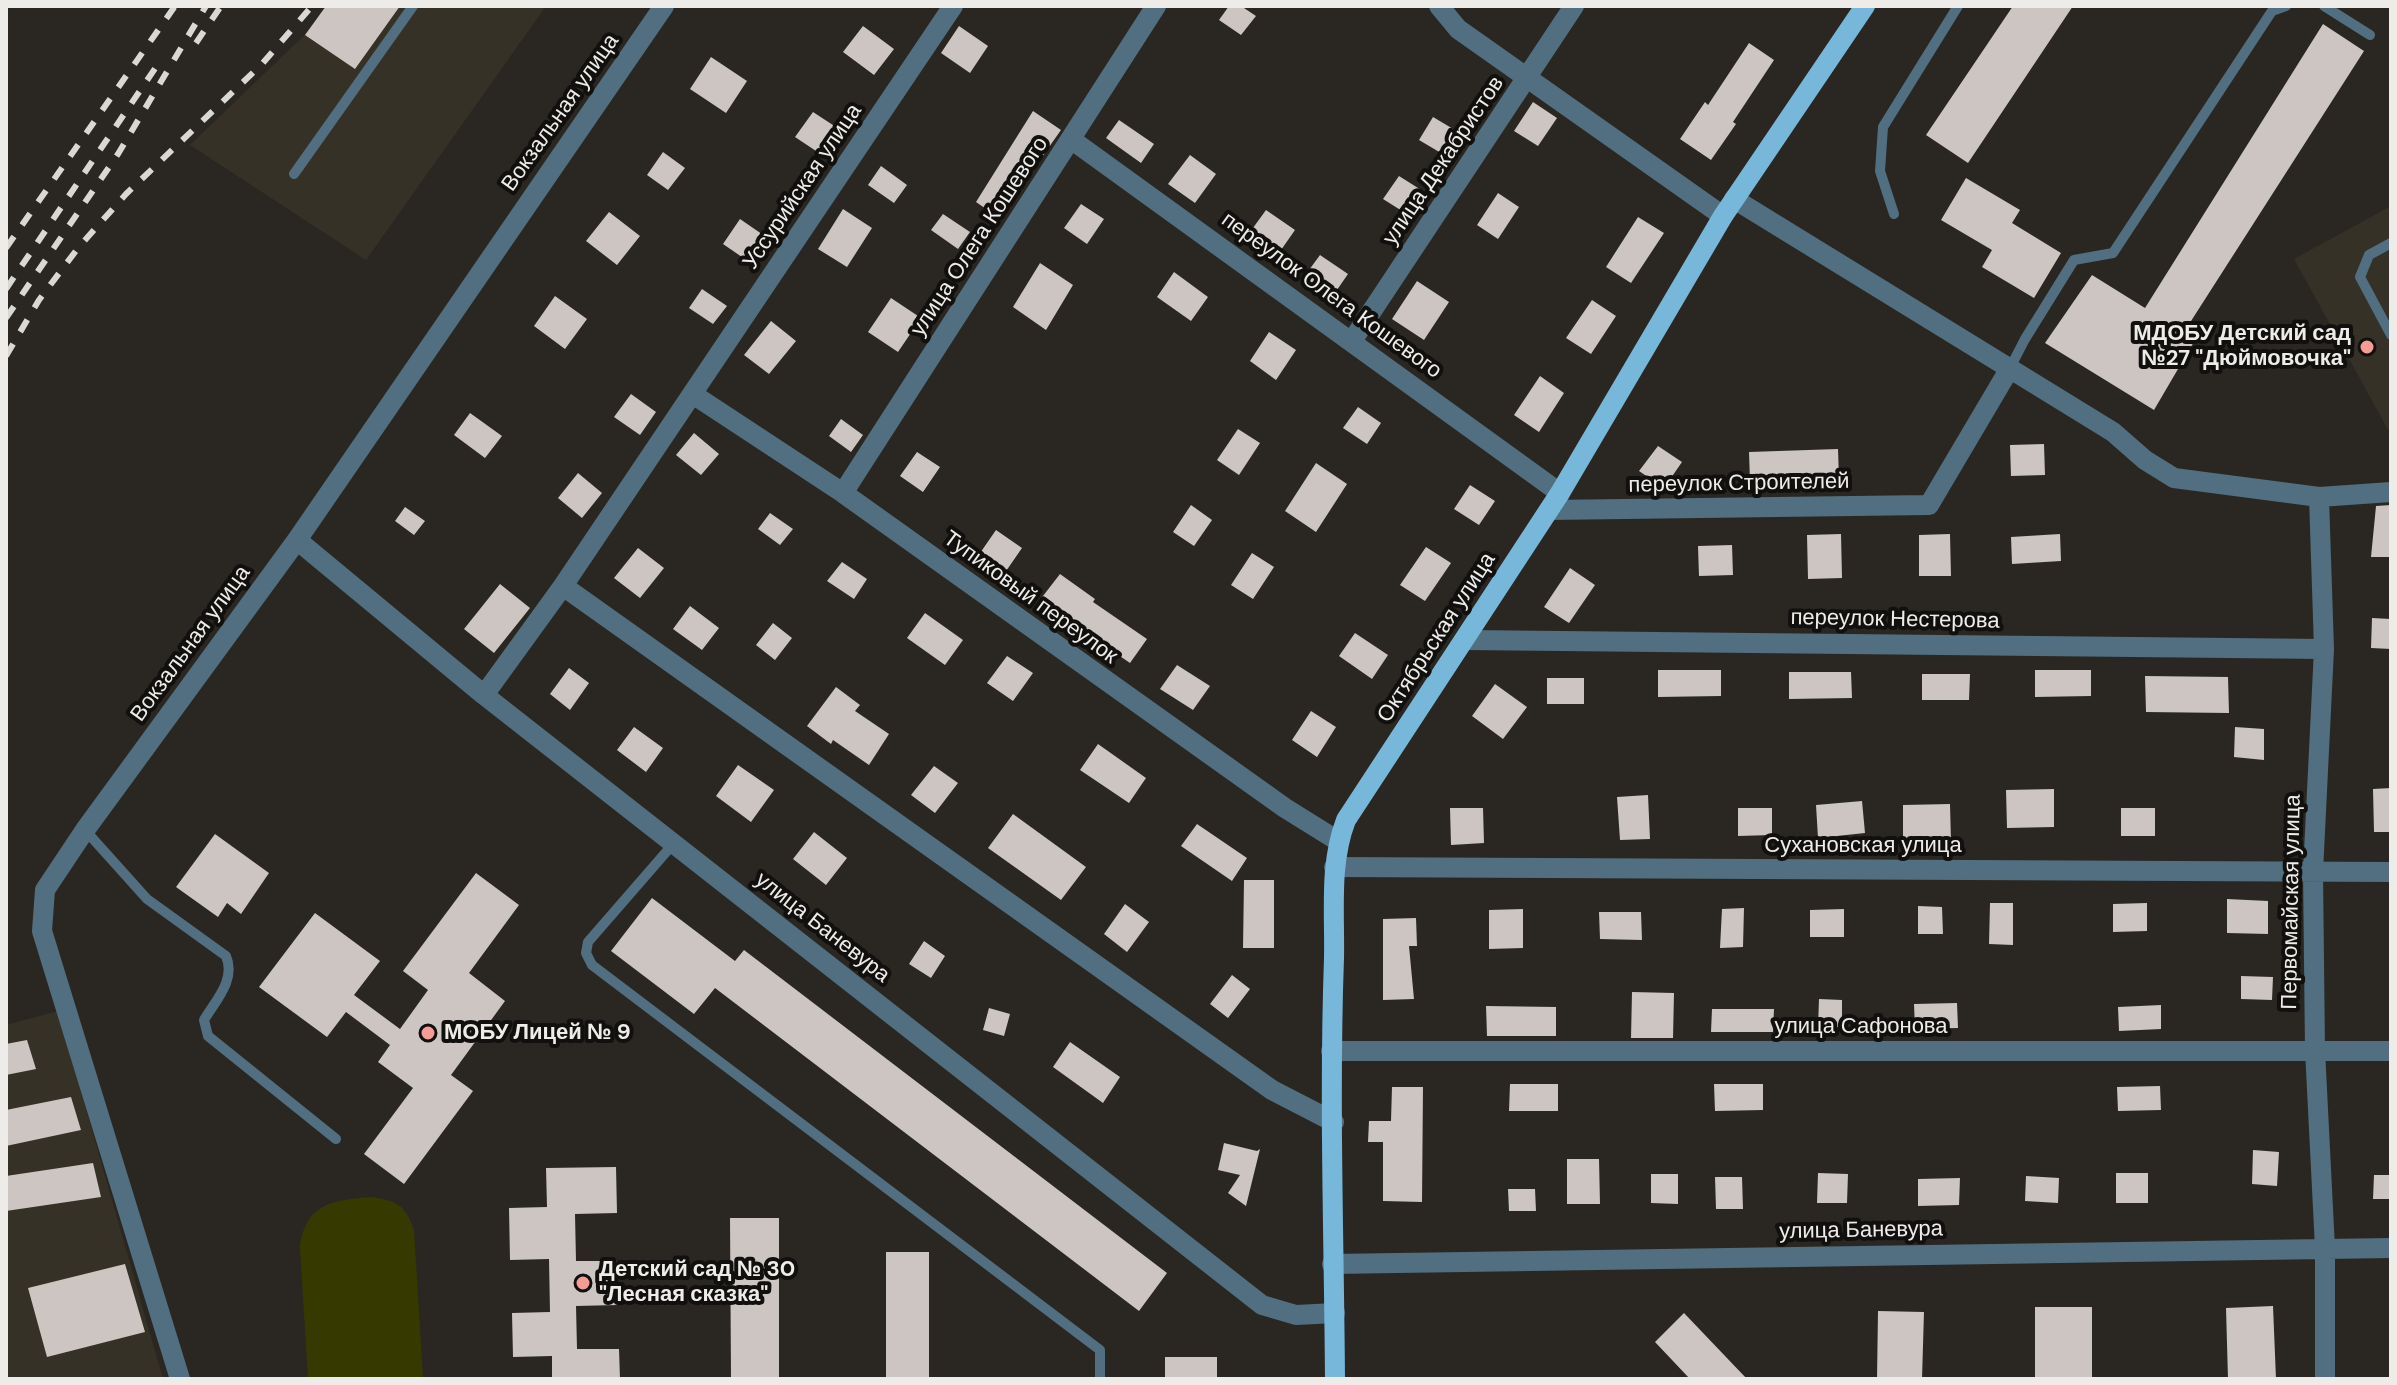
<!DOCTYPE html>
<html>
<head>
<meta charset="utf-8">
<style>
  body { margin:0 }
  #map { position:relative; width:2397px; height:1385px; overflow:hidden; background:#2a2722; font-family:"DM Sans",sans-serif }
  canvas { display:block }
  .frame { position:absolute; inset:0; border:8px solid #eeece9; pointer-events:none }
</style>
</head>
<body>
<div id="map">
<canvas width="2397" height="1385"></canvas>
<div class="frame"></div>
</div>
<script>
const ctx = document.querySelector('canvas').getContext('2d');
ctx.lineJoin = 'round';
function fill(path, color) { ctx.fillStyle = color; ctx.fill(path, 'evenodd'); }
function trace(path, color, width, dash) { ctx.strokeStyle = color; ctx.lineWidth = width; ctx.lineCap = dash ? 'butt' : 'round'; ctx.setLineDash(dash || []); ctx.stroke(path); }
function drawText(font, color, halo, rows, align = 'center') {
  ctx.font = font + ' "DM Sans",sans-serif'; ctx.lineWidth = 8; ctx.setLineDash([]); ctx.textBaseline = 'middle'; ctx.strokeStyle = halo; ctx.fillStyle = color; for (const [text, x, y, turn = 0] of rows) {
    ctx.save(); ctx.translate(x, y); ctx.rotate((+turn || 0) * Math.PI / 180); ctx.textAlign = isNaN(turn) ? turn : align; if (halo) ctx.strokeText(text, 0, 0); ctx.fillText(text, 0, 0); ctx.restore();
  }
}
fill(new Path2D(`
  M329 6H546L366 260 190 145 317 23Z
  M2391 206V435L2294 259Z
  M58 1011 163 1379H6V1025Z`), '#363127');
fill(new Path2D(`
  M373 1197C399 1202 405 1205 414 1230L423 1379H308L300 1247C306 1202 334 1200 373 1197Z`), '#363a00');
fill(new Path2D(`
  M326 6H400L355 69 305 35Z
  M1229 6H1241L1256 16 1241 35 1219 20Z
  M2013 6H2073L1968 163 1926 135Z
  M2323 24 2364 51 2184 332 2195 340 2154 410 2045 343 2092 275 2145 308Z
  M863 26 894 49 874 75 843 52Z
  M959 26 988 46 970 73 941 53Z
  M1749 43 1774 60 1733 122 1736 124 1711 160 1680 139 1705 102 1708 105Z
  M711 57 747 81 726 113 690 89Z
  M1533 102 1557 118 1538 146 1514 131Z
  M1033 111 1061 130 999 218 976 202Z
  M813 112 839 129 822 155 795 137Z
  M1433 117 1460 133 1446 156 1419 140Z
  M1119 120 1154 144 1141 163 1106 138Z
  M663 152 685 168 668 190 647 175Z
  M1190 155 1216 174 1195 203 1168 184Z
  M881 166 907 185 894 203 868 185Z
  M1399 176 1426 193 1410 216 1383 199Z
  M1966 178 2020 210 2012 223 2061 253 2034 298 1982 267 1992 250 1941 220Z
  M1498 193 1519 207 1498 239 1477 225Z
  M1081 204 1104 219 1087 244 1064 228Z
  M843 209 872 228 847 267 818 249Z
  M1266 210 1295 230 1274 260 1245 239Z
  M609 212 640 236 617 265 586 241Z
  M943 214 970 232 958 249 931 230Z
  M1638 217 1664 233 1631 283 1606 267Z
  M740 219 772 241 755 266 723 244Z
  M1320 255 1348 274 1330 300 1301 281Z
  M1040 263 1073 285 1046 330 1013 307Z
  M1174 272 1208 297 1191 321 1157 297Z
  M1417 281 1449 302 1424 340 1392 319Z
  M702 289 727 306 713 324 689 308Z
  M555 296 587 319 565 349 534 326Z
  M891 298 921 318 898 352 868 332Z
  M1592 300 1616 316 1591 354 1566 338Z
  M771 321 796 341 769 374 744 355Z
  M1269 332 1296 350 1276 380 1250 361Z
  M1540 376 1564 393 1539 432 1514 415Z
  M631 394 656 412 640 435 614 417Z
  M1358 407 1381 423 1367 444 1343 428Z
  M470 413 502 436 485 458 454 435Z
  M841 419 863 435 851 452 829 436Z
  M1238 429 1260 443 1239 475 1217 460Z
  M694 433 719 454 701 475 676 455Z
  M2044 444 2045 475 2011 476 2010 445Z
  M1658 446 1682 462 1664 488 1639 471Z
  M1838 449 1839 479 1750 482 1749 452Z
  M917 452 940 467 923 492 900 476Z
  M1316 463 1347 484 1316 532 1285 511Z
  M578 473 602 493 582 518 558 498Z
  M1470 485 1495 501 1479 525 1454 509Z
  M1191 505 1212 520 1194 546 1173 532Z
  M2391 505V557H2371L2376 506Z
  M405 507 425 521 414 535 395 521Z
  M770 513 793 529 780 545 758 529Z
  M996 530 1022 548 1004 574 978 556Z
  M1841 534 1842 578 1808 579 1807 535Z
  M1950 534 1951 576H1919V535Z
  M2060 534 2061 561 2012 564 2011 537Z
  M1732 545 1733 575 1699 576 1698 546Z
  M1426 547 1451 563 1425 601 1400 585Z
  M638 548 664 568 640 598 614 578Z
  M1252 553 1274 567 1253 599 1231 585Z
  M842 562 867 579 854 599 827 581Z
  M1570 568 1595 585 1569 623 1544 607Z
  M1060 574 1095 599 1093 602 1147 639 1130 663 1076 626 1073 630 1036 605Z
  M500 584 530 608 494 653 464 629Z
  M690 606 719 628 702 650 673 629Z
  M925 613 963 640 945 665 907 638Z
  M2372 618 2391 619V649L2371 648Z
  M773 623 792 638 775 660 756 645Z
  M1355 633 1388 655 1372 679 1339 656Z
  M1007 656 1033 673 1013 701 987 683Z
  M1177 665 1210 686 1193 710 1160 689Z
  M569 668 589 683 570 710 550 694Z
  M1658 670H1721V696L1658 697Z
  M2035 670H2091V696L2035 697Z
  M1789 672H1851L1852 698 1789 699Z
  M1922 674H1970L1969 700H1922Z
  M2145 676 2228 677 2229 713 2146 712Z
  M1547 678H1584V704H1547Z
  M1495 684 1527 707 1503 739 1472 716Z
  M836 687 860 705 855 711 889 734 869 765 833 740 831 744 807 726Z
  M1311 711 1336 727 1317 757 1292 740Z
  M634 727 663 748 646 772 617 750Z
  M2235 727 2264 729V760L2234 757Z
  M1098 744 1146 778 1129 803 1080 770Z
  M738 765 774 790 751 822 716 796Z
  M934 766 958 783 935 813 911 795Z
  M2391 788V832H2374L2373 789Z
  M2054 789V827L2007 828 2006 790Z
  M1648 795 1650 839 1620 840 1617 797Z
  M1862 801 1865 833 1818 838 1816 805Z
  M1950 804 1951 842 1903 843V805Z
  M1450 808H1483L1484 843 1451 845Z
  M1738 808H1772V835L1738 836Z
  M2121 808H2155V836H2121Z
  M1013 814 1086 867 1061 900 988 848Z
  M1197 824 1247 858 1232 881 1181 846Z
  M814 832 847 858 826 885 793 859Z
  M215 834 269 873 241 914 227 903 218 917 176 887Z
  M476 873 519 905 469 973 505 1001 451 1075 473 1091 404 1184 364 1154 413 1088 378 1062 390 1045 346 1012 327 1037 259 987 315 913 380 961 354 995 400 1029 428 990 403 971Z
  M1244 880H1274V948H1243Z
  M652 898 735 961 744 950 1167 1273 1139 1311 715 988 694 1014 611 951Z
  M2227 899 2268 901V934L2227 933Z
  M1990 903H2013V945L1989 944Z
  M2147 903V931L2113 932V904Z
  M1125 904 1149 922 1127 952 1104 934Z
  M1918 906 1942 907 1943 934H1918Z
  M1744 908 1743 947 1720 948 1722 909Z
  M1523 909V948L1489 949V910Z
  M1844 909V937H1810V910Z
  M1599 912H1641L1642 940 1600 939Z
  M1416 918 1417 946H1409L1414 999 1383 1000V919Z
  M924 941 945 956 931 978 909 964Z
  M1232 975 1250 989 1228 1018 1210 1004Z
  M2241 976 2273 977 2272 1000 2241 999Z
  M1632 992 1674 993 1673 1038H1631Z
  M1819 999 1842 1000V1027H1818Z
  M1957 1003 1958 1028 1915 1029 1914 1004Z
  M2161 1005V1029L2119 1031 2118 1007Z
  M1486 1006 1556 1007V1036H1487Z
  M989 1008 1010 1014 1004 1036 983 1030Z
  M1712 1009H1774L1773 1032H1711Z
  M27 1040 36 1069 6 1075V1044Z
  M1070 1042 1120 1077 1103 1103 1053 1067Z
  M1510 1084H1558V1111H1509Z
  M1714 1084H1763V1110L1715 1111Z
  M2160 1086 2161 1110 2118 1111 2117 1087Z
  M1392 1087H1423L1422 1202 1383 1201V1142H1368L1369 1121H1391Z
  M71 1097 81 1130 6 1146V1110Z
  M1224 1143 1257 1151 1260 1149 1246 1206 1228 1193 1240 1175 1218 1170Z
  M2253 1150 2279 1152 2277 1186 2252 1184Z
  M1567 1159H1599L1600 1204H1567Z
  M93 1163 101 1197 6 1211V1176Z
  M616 1167 617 1213 575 1214 576 1261H617L618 1305 576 1306 577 1349H619L620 1379H552V1356L513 1357 512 1313 550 1312 549 1259 510 1260 509 1208 547 1207 546 1168Z
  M1818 1173 1848 1174 1847 1203H1817Z
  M2116 1173H2148V1203H2116Z
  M1651 1174H1678V1204L1651 1203Z
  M2374 1175H2391V1199H2373Z
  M2026 1176 2059 1178 2058 1203 2025 1201Z
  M1715 1177H1742L1743 1209H1716Z
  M1960 1178 1959 1205 1918 1206V1179Z
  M1508 1189H1535L1536 1211H1509Z
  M730 1218H779V1379H731Z
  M886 1252H929V1379H886Z
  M125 1264 145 1332 47 1357 28 1288Z
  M2273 1306 2276 1379H2228L2226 1308Z
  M2035 1307H2092V1379H2035Z
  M1878 1311 1924 1312 1922 1379H1877Z
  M1684 1313 1747 1379H1690L1655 1342Z
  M1165 1357H1217V1379H1165Z`), '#ccc5c1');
trace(new Path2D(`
  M2324 6 2370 35
  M294 174 413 6
  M1894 214 1880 171 1883 127 1958 6
  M2391 243 2369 255 2360 277 2391 335
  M2010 368 2025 339 2074 260 2113 253 2272 11 2286 6
  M85 830 147 899 226 956C236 980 216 1000 204 1020L208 1036 336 1139
  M674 843 588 942 586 953 592 965 1100 1350V1379`), '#516f80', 10);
trace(new Path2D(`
  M953 6 563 586 1272 1090 1334 1122
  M1439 6 1458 29 1723 216
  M1072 140 1560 493
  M1734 199 2113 432 2145 460 2174 478 2319 497 2391 492
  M1352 341 1574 6
  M694 395 843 493 1285 808 1338 841
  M843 493 1156 6
  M2319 497 2324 649 2313 872 2315 1050 2325 1248V1379
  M1549 510 1929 505 2010 368
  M297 540 484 695 1262 1305 1296 1315 1335 1313
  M1465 640 2324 649
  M484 695 563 586
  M1334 867 2391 872
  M1331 1051H2391
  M1332 1264 2391 1248
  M180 1379 42 931 45 890 85 830 297 540 664 6`), '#516f80', 20);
trace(new Path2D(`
  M1335 1379C1334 1239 1329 1098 1334 958 1335 912 1329 864 1346 820L1560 493 1723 216 1865 6`), '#77b7da', 20);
trace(new Path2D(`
  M196 43 221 6
  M6 248 175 6
  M6 289 156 67
  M6 318 118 154 206 6
  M6 356 39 300 78 248 126 194 262 64 312 6`), '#dad8d4', 6, [14, 14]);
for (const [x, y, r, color] of [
  [2367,347,8,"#f59c95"],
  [428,1033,8,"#f59c95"],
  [583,1283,8,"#f59c95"]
]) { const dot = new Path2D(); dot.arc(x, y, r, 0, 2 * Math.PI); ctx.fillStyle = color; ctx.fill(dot); trace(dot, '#11100e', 3); }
drawText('22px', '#eeece9', '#11100e', [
  ["Вокзальная улица",561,113,-55],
  ["улица Декабристов",1444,161,-56],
  ["Уссурийская улица",803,187,-56],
  ["улица Олега Кошевого",980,237,-57],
  ["переулок Олега Кошевого",1331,296,36],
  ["переулок Строителей",1739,484,-1],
  ["Тупиковый переулок",1030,598,36],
  ["переулок Нестерова",1895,620,1],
  ["Октябрьская улица",1437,638,-57],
  ["Вокзальная улица",191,644,-54],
  ["Сухановская улица",1863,846],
  ["Первомайская улица",2292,902,-89],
  ["улица Баневура",822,928,38],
  ["улица Сафонова",1861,1027],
  ["улица Баневура",1861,1231,-1]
]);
drawText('bold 22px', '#eeece9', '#11100e', [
  ["МДОБУ Детский сад",2351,334,"right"],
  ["№27 \"Дюймовочка\"",2351,359,"right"],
  ["МОБУ Лицей № 9",444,1033],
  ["Детский сад № 30",599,1270],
  ["\"Лесная сказка\"",599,1295]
], 'left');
</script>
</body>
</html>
